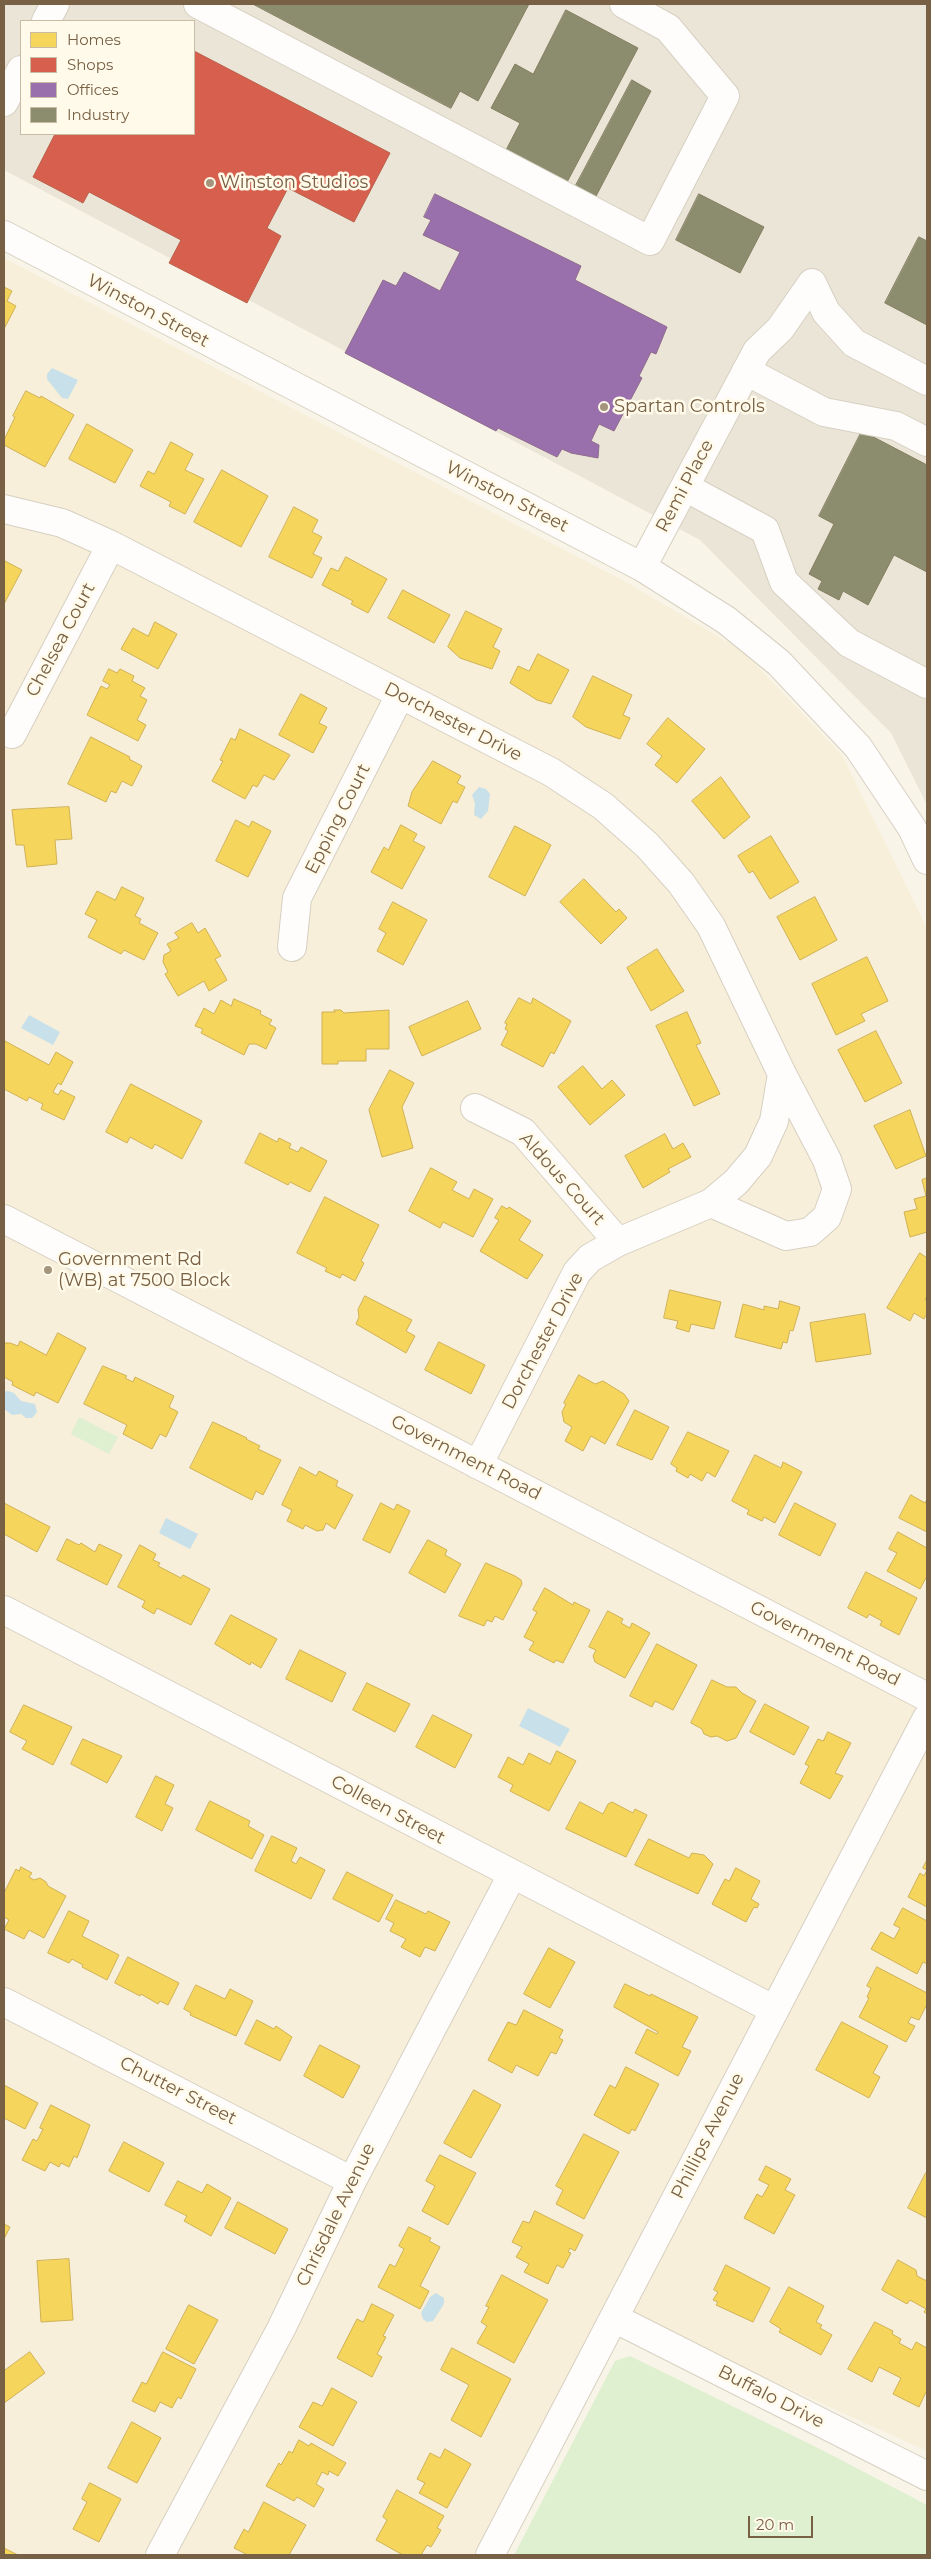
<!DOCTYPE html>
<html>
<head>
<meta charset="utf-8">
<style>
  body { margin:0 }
  #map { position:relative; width:931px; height:2559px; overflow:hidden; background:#f8f4e7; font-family:Montserrat,sans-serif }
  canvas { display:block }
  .frame { position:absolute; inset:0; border:5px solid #786045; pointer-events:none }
  .legend { position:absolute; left:20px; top:20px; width:175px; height:115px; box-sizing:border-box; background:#fffae9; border:1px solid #c9bca7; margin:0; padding:6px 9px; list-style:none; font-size:15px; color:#786045 }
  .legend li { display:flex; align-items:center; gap:10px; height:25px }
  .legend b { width:25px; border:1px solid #c9bca7 }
  .scale { position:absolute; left:748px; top:2516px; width:65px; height:22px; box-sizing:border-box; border:2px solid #786045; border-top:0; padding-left:6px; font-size:15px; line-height:18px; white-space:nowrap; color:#786045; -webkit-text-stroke:4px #fffae9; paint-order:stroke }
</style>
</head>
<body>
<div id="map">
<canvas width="931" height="2559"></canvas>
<div class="frame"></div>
<ul class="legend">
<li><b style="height:14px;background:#f6d55c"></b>Homes</li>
<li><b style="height:14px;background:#d6604d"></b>Shops</li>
<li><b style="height:14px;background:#9970ab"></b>Offices</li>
<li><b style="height:14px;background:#8c8c6e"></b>Industry</li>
</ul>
<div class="scale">20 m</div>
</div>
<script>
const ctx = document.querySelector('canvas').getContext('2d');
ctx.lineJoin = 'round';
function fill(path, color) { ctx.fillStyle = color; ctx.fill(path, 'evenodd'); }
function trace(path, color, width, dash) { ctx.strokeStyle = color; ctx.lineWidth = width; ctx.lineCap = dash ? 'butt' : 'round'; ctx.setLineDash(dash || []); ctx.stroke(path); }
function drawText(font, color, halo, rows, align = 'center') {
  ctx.font = font + ' Montserrat,sans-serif'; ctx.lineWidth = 5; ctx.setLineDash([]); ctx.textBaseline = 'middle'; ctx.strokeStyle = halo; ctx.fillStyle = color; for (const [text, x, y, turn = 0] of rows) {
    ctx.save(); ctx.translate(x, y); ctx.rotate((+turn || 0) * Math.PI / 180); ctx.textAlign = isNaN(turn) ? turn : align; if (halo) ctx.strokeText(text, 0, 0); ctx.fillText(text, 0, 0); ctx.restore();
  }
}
fill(new Path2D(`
  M4 258 626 582 743 651 842 755 927 928V2451L606 2306 476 2555H4Z`), '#f7efd9');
fill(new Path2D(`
  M4 4H927V805L891 733 700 540 4 170ZM21 21H194V134H21Z`), '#ebe5d8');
fill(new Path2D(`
  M79 1417 118 1437 109 1454 71 1434Z
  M630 2356 820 2449 927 2505V2555H514L615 2361Z`), '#def0d0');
fill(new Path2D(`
  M52 368 78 380 68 399 62 398 47 379V374Z
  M479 787 486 789 490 794 488 811 481 819 474 815 475 803 472 795Z
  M29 1015 60 1032 53 1045 21 1028Z
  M8 1391 14 1393 21 1401 35 1404 37 1412 32 1418H26L21 1414 12 1415 4 1409V1392Z
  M166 1518 198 1534 190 1549 159 1533Z
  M528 1708 570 1729 560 1747 519 1726Z
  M436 2293 444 2298V2304L433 2321 427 2322 423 2319 421 2313 430 2297Z`), '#c8e0e9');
const homes = new Path2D(`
  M4 287 12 291 7 301 16 306 5 327Z
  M26 391 40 398 41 396 74 415 45 467 4 445V440L15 417 13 416Z
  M87 424 133 450 115 483 69 459Z
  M171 442 193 454 185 470 204 479 185 514 169 506 171 502 140 486 148 471 154 474Z
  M222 470 268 496 241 547 194 522Z
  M294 507 318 520 312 532 322 537 313 554 322 558 312 578 269 557Z
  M346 557 387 579 368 613 351 604 353 601 322 585 331 568 338 571Z
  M5 561 22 570 4 604V563Z
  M403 590 450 615 434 643 388 618Z
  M466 611 502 629 493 647 500 651 492 669 460 658 448 647Z
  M155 622 177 634 158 669 121 649 133 628 148 636Z
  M538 654 569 670 551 704 537 700 510 683 518 666 529 671Z
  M109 669 117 673 120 669 134 676 132 681 145 688 140 696 147 700 137 720 146 725 138 741 87 715 101 686 107 689 110 685 103 681Z
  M593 676 632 695 623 715 630 718 620 739 586 727 573 717Z
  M301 694 327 708 319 723 327 727 313 753 279 735Z
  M668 718 705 749 677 783 655 765 662 756 647 744Z
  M240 729 290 755 274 780 264 775 257 787 253 785 245 799 212 781 223 761 220 760 231 738 235 740Z
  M91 737 130 757 129 759 142 766 132 786 122 781 116 793 111 791 106 802 68 784Z
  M433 761 461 776 457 783 465 787 457 803 453 801 441 824 408 806 412 792Z
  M721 777 750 817 724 839 692 801Z
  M69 807 72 839 55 840 57 864 27 867 24 845H16L12 810Z
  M236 820 249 827 252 821 271 831 248 877 216 861Z
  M401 825 417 834 413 841 425 847 402 889 371 872 384 847 388 850Z
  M515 826 551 845 525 896 489 877Z
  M771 836 799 882 770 899 753 871 749 873 738 856Z
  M584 879 616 912 619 909 627 918 601 944 560 902Z
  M122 887 144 898 135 916 141 919 139 923 158 933 144 960 124 950 121 954 88 937 97 920 85 914 97 891 115 900Z
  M815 897 837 940 800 960 777 917Z
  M393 902 427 920 403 965 377 951 386 933 379 929Z
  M192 923 198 933 205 928 221 956 215 959 227 980 209 991 204 981 178 996 165 974 168 972 163 962 164 955 171 951 167 944 179 938 175 933Z
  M657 949 684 991 651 1011 627 968Z
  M867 957 888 1001 861 1014 865 1021 836 1035 812 984Z
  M519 998 531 1004 533 998 571 1021 554 1054 551 1052 543 1067 501 1045 508 1031 505 1029 507 1024 505 1023Z
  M234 999 261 1011 260 1014 272 1020 269 1024 276 1028 266 1049 256 1044H249L244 1055 201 1033 203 1029 195 1026 204 1008 214 1014 221 1000 231 1006Z
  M468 1001 481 1029 422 1056 409 1027Z
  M334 1010H341L344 1013 389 1010V1049H366V1061H338V1064H322V1012H335Z
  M687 1012 701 1043 696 1045 720 1094 694 1106 656 1026Z
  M876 1031 902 1083 865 1102 838 1050Z
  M5 1041 49 1065 56 1052 73 1062 61 1085 58 1083 53 1092 58 1095 61 1090 75 1097 64 1120 41 1109 43 1104 29 1097 27 1101 4 1089Z
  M583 1066 602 1089 612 1080 625 1095 590 1125 558 1087Z
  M390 1070 414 1083 402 1107 413 1148 382 1157 369 1110Z
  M131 1084 202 1121 182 1159 155 1144 152 1149 130 1137 127 1143 106 1132Z
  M910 1110 926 1156 896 1169 874 1126Z
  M260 1133 277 1142 279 1138 291 1144 289 1148 298 1152 301 1147 327 1161 310 1192 290 1182 288 1185 245 1163Z
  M665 1134 673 1149 683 1143 691 1157 668 1169 670 1172 643 1188 625 1156Z
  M431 1168 457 1182 452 1190 469 1199 474 1189 493 1199 473 1237 443 1222 440 1228 409 1211Z
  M927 1178V1232L910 1237 904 1212 917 1209 914 1199 926 1196 922 1180Z
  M325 1197 379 1225 361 1261 364 1263 355 1281 342 1274 340 1278 325 1271 327 1268 297 1253Z
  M502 1206 507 1209 509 1207 531 1221 519 1240 543 1255 527 1279 480 1251 499 1220 495 1218Z
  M920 1253 927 1258V1296L925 1300 927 1301V1313L924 1319 914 1313 910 1321 887 1308Z
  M670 1290 721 1302 714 1329 691 1324 689 1332 676 1328 678 1321 664 1318Z
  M365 1296 412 1320 406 1331 415 1336 406 1353 356 1324 359 1317 358 1310Z
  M780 1301 800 1307 793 1331 790 1330 787 1343 783 1342 781 1349 735 1337 743 1304 764 1310V1306L778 1309Z
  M865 1314 871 1354 816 1362 810 1323Z
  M58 1333 86 1348 58 1403 36 1392 34 1396 12 1385 13 1382 4 1377V1343H10L18 1346 20 1341 46 1355Z
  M439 1342 485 1365 471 1394 425 1370Z
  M103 1366 127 1376 125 1378 133 1382 135 1377 174 1396 169 1407 178 1412 166 1437 160 1434 152 1449 123 1434 127 1425 84 1404Z
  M579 1375 595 1384 603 1381 624 1394 629 1401 605 1444 591 1436 583 1451 565 1441 572 1427 564 1422 562 1412 566 1404 564 1403Z
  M635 1410 669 1427 652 1460 617 1445Z
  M213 1422 247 1438 246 1439 260 1446 258 1449 281 1460 263 1495 256 1491 252 1500 190 1468Z
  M688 1432 729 1451 715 1477 707 1472 702 1481 690 1474 688 1478 676 1471 677 1468 671 1464Z
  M755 1455 781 1468 783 1462 802 1472 775 1523 764 1517 762 1521 747 1514 749 1510 732 1501Z
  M300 1467 316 1476 319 1471 338 1481 336 1486 353 1495 335 1529 326 1523 323 1530 317 1531 305 1525 303 1529 287 1521 292 1510 282 1505Z
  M911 1495 925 1503 927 1499V1532L899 1518Z
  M4 1503 50 1527 37 1552 4 1534Z
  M381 1503 394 1510 397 1504 410 1511 390 1553 363 1540Z
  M795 1503 836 1524 820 1556 779 1535Z
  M898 1532 927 1548V1576L920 1589 887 1571 897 1553 889 1549Z
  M67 1539 79 1545 81 1543 95 1552 99 1544 122 1555 107 1585 57 1560Z
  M428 1540 447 1550 445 1555 461 1564 445 1593 409 1573Z
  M140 1545 156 1554 153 1560 160 1563 158 1566 181 1578 183 1575 210 1589 191 1625 157 1608 154 1614 142 1607 145 1601 118 1587Z
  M486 1563 515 1576 521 1580 522 1584 503 1620 495 1616 492 1622 487 1620 484 1626 459 1616Z
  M866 1572 917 1598 899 1635 880 1625 882 1621 869 1614 867 1618 848 1608Z
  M545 1588 573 1605 574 1602 590 1610 563 1663 556 1660 554 1663 529 1650 534 1642 524 1637 537 1612 533 1610Z
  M608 1611 623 1619 621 1623 630 1628 632 1623 650 1633 625 1678 595 1662 593 1656 596 1650 589 1647Z
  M231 1615 277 1639 261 1668 251 1662 250 1665 215 1644Z
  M657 1644 697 1665 673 1710 655 1701 652 1707 630 1696Z
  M300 1650 346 1673 332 1702 286 1679Z
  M712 1680 727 1687H736L742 1693 756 1701 736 1738 727 1741 717 1736 711 1737 704 1734 702 1729 691 1723Z
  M367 1683 410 1704 395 1732 353 1710Z
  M765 1704 809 1727 794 1755 750 1732Z
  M24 1705 72 1727 53 1765 22 1749 27 1741 10 1732Z
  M433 1715 472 1735 455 1768 416 1747Z
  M828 1732 851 1743 835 1773 843 1776 830 1799 800 1783 809 1766 805 1764 818 1739 823 1741Z
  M83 1739 122 1756 107 1783 71 1764Z
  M557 1751 576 1761 549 1811 510 1791 513 1785 498 1777 508 1757 523 1765 529 1753 550 1764Z
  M156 1776 174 1785 165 1804 173 1808 162 1831 136 1817Z
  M210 1801 250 1821 248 1826 264 1835 252 1859 196 1830Z
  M580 1802 603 1814 608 1804 612 1802 633 1813 635 1809 647 1815 626 1857 566 1829Z
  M272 1836 297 1848 291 1861 296 1864 300 1857 325 1870 311 1899 255 1871Z
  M649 1839 689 1858 692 1853 704 1855 713 1864 698 1894 635 1865Z
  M927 1860V1907L908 1897 920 1873 924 1876 927 1870 923 1868Z
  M21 1867 32 1873 29 1877 34 1880 40 1878 46 1882 48 1886 66 1896 44 1938 29 1930 24 1939 4 1929 9 1920 4 1917V1893L16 1869 19 1871Z
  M736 1868 760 1881 751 1899 759 1904 757 1908 754 1907 746 1922 712 1904 725 1879 729 1881Z
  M347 1872 393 1895 379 1922 333 1899Z
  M396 1900 426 1914 428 1911 450 1922 435 1951 425 1947 420 1957 401 1947 406 1939 390 1931 394 1923 386 1919Z
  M903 1908 927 1921V1964L923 1962 917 1974 871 1949 881 1932 894 1939 900 1928 894 1925Z
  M69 1911 89 1921 82 1936 119 1955 107 1980 82 1967 83 1965 72 1959 69 1963 48 1953Z
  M549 1948 575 1962 550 2008 524 1994Z
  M128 1957 179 1983 168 2005 160 2001 158 2004 141 1994 140 1996 115 1983Z
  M877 1967 927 1993V2004L919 2020 911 2017 908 2023 915 2026 906 2042 859 2017 869 1998 867 1997 871 1988 867 1986Z
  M625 1984 650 1996 651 1994 698 2017 682 2047 691 2051 678 2076 635 2053 647 2029 657 2034 658 2032 614 2007Z
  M196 1985 225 1999 230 1989 253 2001 236 2036 190 2015 191 2013 184 2009Z
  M524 2010 563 2030 559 2038 563 2040 556 2054 551 2052 538 2076 516 2065 512 2073 488 2060 508 2022 516 2025Z
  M257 2020 274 2029 276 2026 292 2037 280 2061 245 2044Z
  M842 2022 888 2046 873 2073 880 2077 869 2098 816 2070Z
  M320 2045 360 2066 343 2098 304 2076Z
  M626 2067 659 2084 635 2131 632 2129 629 2134 594 2115 610 2085 615 2088Z
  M4 2085 38 2103 25 2129 4 2118Z
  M474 2090 501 2105 471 2158 444 2143Z
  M51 2105 90 2125 77 2158 74 2156 69 2167 61 2163 59 2167 50 2162 45 2171 22 2160 33 2139 37 2141 43 2129 40 2128Z
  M584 2134 619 2152 584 2219 556 2204 563 2190 556 2186Z
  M124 2142 164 2163 149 2192 109 2171Z
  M440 2155 476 2173 448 2225 422 2211 435 2186 426 2181Z
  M766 2166 791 2179 785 2190 795 2195 774 2234 744 2218 757 2194 762 2197 769 2185 759 2180Z
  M926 2173 927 2174V2218L908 2208Z
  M178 2181 202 2193 207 2184 231 2198 211 2236 184 2221 187 2216 165 2205Z
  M238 2202 288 2229 275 2254 225 2228Z
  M535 2211 583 2235 575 2251 570 2248 568 2252 571 2253 563 2268 557 2265 548 2284 524 2272 529 2264 516 2257 522 2247 512 2242 523 2221 529 2223Z
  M4 2224 10 2227 4 2239Z
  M409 2227 431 2238 429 2241 440 2247 420 2286 429 2291 420 2309 378 2287 390 2264 395 2267 404 2249 399 2246Z
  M69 2259 73 2320 41 2322 37 2261Z
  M898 2260 916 2270 917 2276 927 2281V2314L924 2312 926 2309 910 2300 907 2304 882 2290Z
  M726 2265 770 2288 753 2322 716 2305 718 2302 713 2300 718 2292 714 2290Z
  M502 2275 548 2300 514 2363 477 2343 487 2326 481 2322 489 2307 486 2306Z
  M789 2287 824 2306 816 2322 822 2325 820 2328 832 2335 821 2355 779 2332 781 2329 770 2322Z
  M372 2304 394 2315 383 2336 386 2337 377 2354 382 2357 372 2377 337 2358 357 2319 363 2322Z
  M189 2305 218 2320 194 2364 166 2349Z
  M875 2322 893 2331 892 2334 901 2339 899 2343 912 2350 916 2342 927 2348V2390L919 2407 893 2394 901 2378 879 2367 872 2382 848 2369Z
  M452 2348 511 2379 481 2437 451 2420 469 2385 441 2370Z
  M30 2352 45 2373 4 2403V2371Z
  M163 2352 196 2369 181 2399 178 2397 172 2408 160 2402 155 2412 132 2401 142 2382 146 2384Z
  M332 2388 357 2402 333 2446 299 2427 313 2402 322 2406Z
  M132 2422 161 2438 137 2483 108 2468Z
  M299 2440 309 2446 311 2443 346 2463 338 2476 329 2471 328 2475 322 2472 316 2484 324 2489 314 2507 297 2497 294 2501 266 2486 279 2463 281 2465 289 2451 292 2453Z
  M445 2449 471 2464 447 2508 419 2493 425 2483 417 2479 430 2453 440 2458Z
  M90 2483 121 2499 99 2542 73 2529 87 2502 82 2499Z
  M397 2490 444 2516 437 2528 441 2530 431 2547 427 2545 421 2555H403L376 2540 387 2520 383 2517Z
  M264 2502 306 2525 289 2555H248L234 2548 244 2529 248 2532Z
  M4 2548 18 2555H4Z`);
fill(homes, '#f6d55c');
trace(homes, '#d0b255', 1);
const shops = new Path2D(`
  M194 51 390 153 354 222 288 188 267 228 281 236 247 303 169 263 181 240 89 192 83 203 33 177 55 134H194Z`);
fill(shops, '#d6604d');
trace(shops, '#ba604b', 1);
const offices = new Path2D(`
  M435 194 581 266 575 280 667 327 656 354 651 352 639 376 642 378 614 431 599 424 591 441 599 445 598 458 571 453 562 449 557 457 498 428 496 431 345 353 383 280 396 286 404 272 440 291 460 252 423 235 431 220 424 217Z`);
fill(offices, '#9970ab');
trace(offices, '#8f6b8c', 1);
const industry = new Path2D(`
  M253 4H529L478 101 460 91 451 108Z
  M566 10 638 48 565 186 504 154 520 123 491 108 515 64 533 74Z
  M632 80 651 91 594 200 574 189Z
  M699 194 764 227 740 273 676 240Z
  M919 237 927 241V325L885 303Z
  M862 431 927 465V572L894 555 868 605 843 591 839 600 818 589 822 581 809 574 834 524 819 516Z`);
fill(industry, '#8c8c6e');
trace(industry, '#867f62', 1);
const minor = new Path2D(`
  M198 4 650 241 725 96 668 28 624 4
  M46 21 55 4
  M4 102 21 70
  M4 235 642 567 726 620 779 663 858 747 912 828 927 860
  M746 371 824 412 896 426 927 442
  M685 487 765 530 784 582 849 643 927 684
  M4 509 62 523 111 545 551 772 603 806 647 845 681 883 711 926 782 1074 774 1121 758 1156 736 1182 711 1203 618 1242 590 1258 577 1272 478 1465
  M642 567 757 351 780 329 812 283 826 312 854 343 927 381
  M12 734 111 545
  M292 947 297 898 400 695
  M475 1108 523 1132 618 1242
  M711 1203 786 1236 810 1232 827 1217 837 1189 827 1160 782 1074
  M4 1219 927 1697
  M4 1610 773 2009
  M4 2002 352 2181
  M614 2318 927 2476
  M160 2555 281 2329 352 2181 512 1875
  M490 2555 927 1718`);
trace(minor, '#d7d0c2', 30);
trace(minor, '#fefdfb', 28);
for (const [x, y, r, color] of [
  [210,183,5,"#a5947e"],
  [604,407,5,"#a5947e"],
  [48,1270,5,"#a5947e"]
]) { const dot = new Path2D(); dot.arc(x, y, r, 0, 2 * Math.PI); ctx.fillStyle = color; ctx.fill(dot); trace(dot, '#fffae9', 2); }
drawText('18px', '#786045', '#fffae9', [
  ["Winston Studios",220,183],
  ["Spartan Controls",614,407],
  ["Government Rd",58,1260],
  ["(WB) at 7500 Block",58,1281]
], 'left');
drawText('18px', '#786045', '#fffae9', [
  ["Winston Street",148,311,28],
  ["Remi Place",685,486,-62],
  ["Winston Street",507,497,27],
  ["Chelsea Court",61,640,-62],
  ["Dorchester Drive",453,722,27],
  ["Epping Court",338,819,-63],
  ["Aldous Court",562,1179,48],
  ["Dorchester Drive",543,1341,-62],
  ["Government Road",466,1458,27],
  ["Government Road",825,1644,27],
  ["Colleen Street",388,1810,28],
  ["Chutter Street",178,2091,27],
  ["Phillips Avenue",708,2136,-63],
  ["Chrisdale Avenue",336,2215,-64],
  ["Buffalo Drive",771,2397,27]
]);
</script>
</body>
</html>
